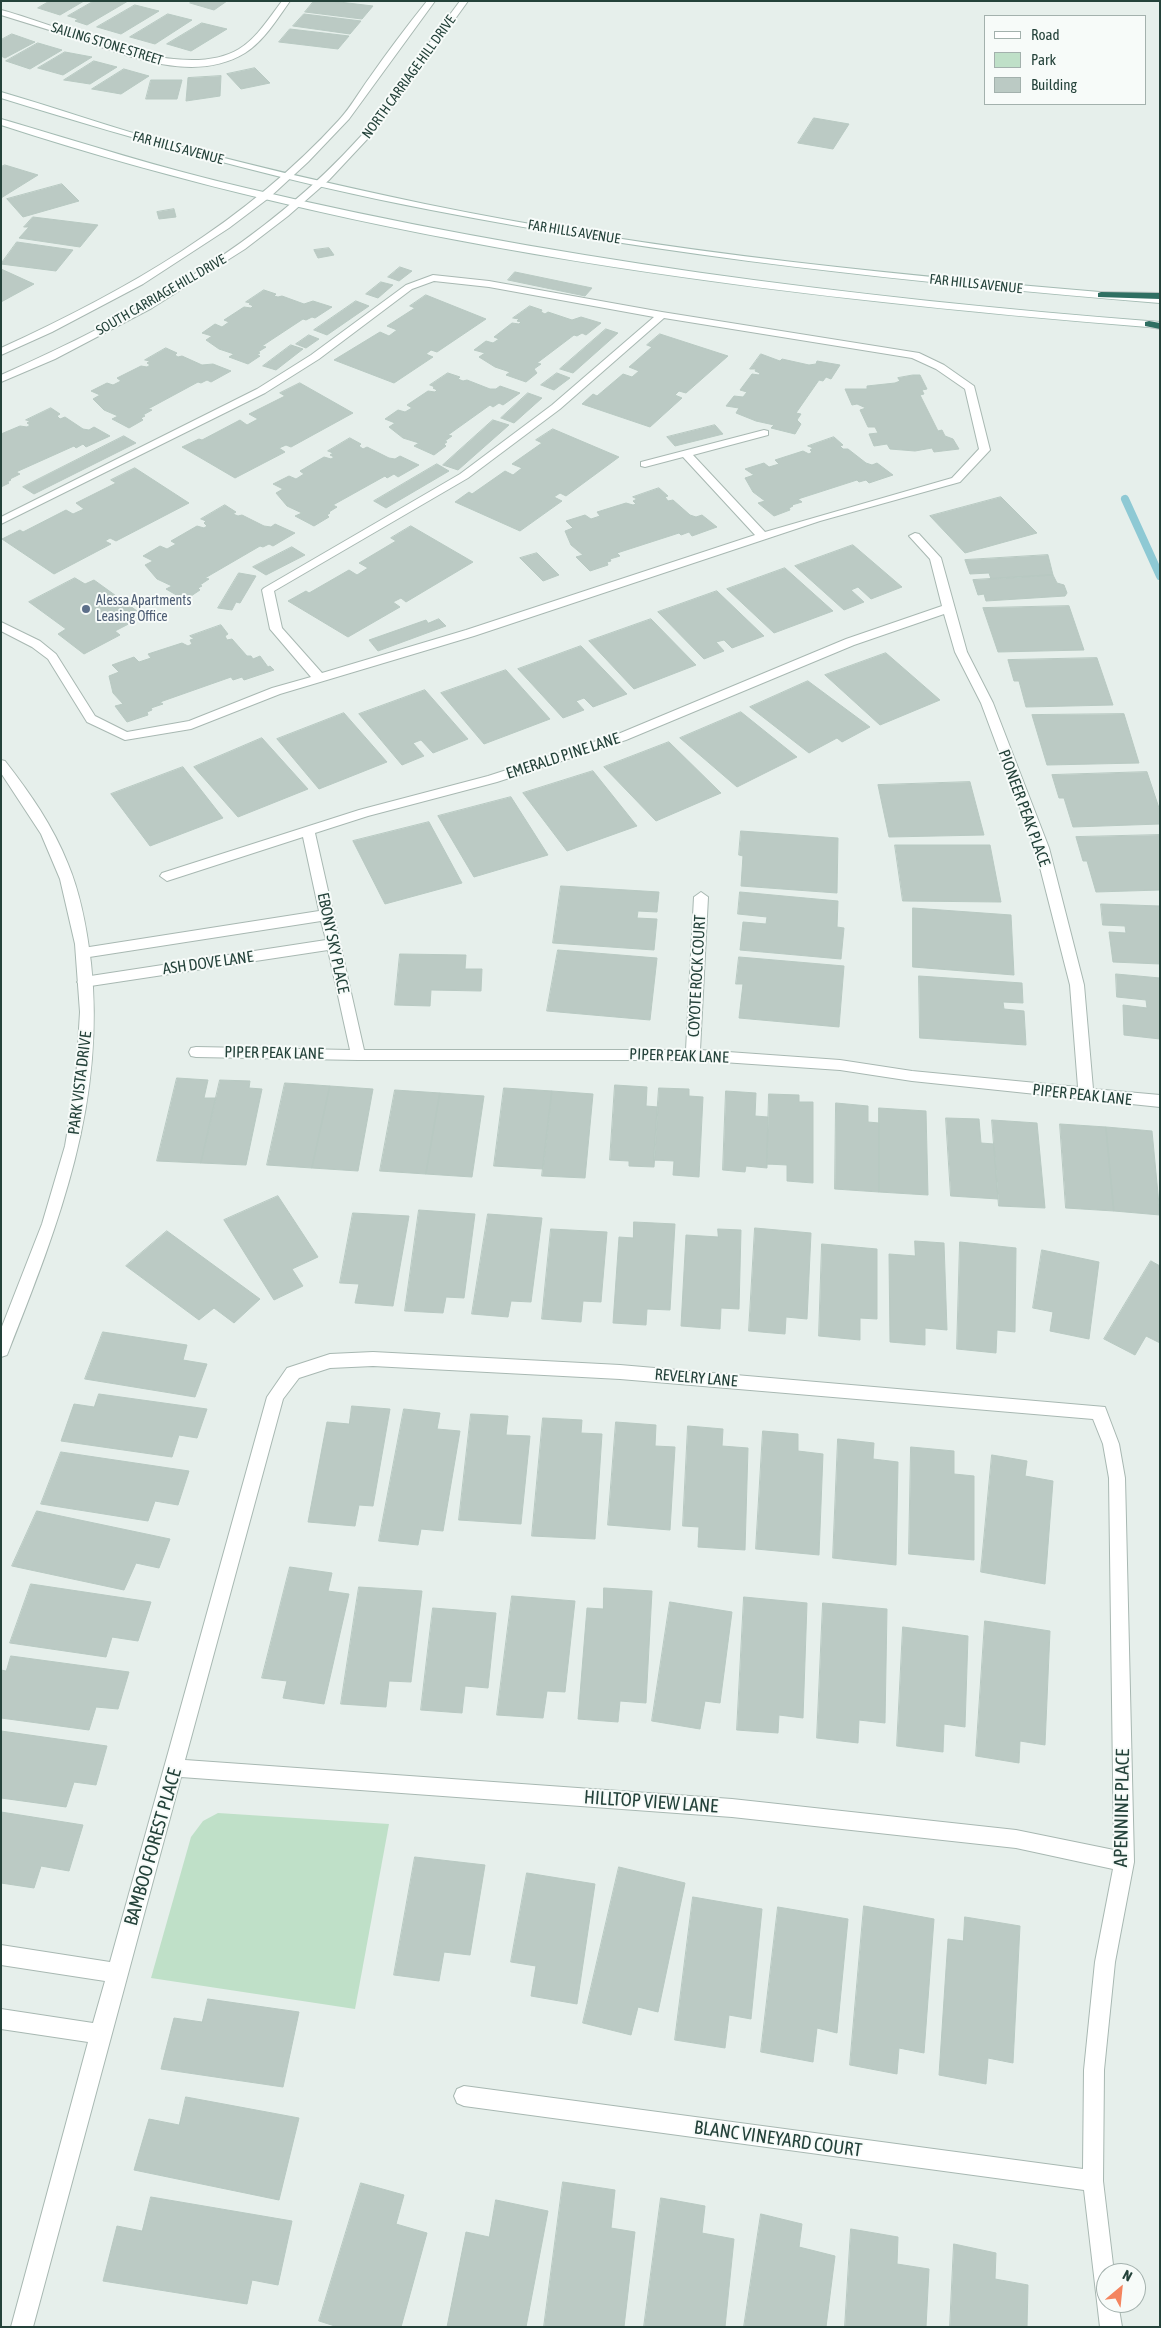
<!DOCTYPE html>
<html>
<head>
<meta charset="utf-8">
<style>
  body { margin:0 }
  #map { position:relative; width:1161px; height:2328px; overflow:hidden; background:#e6efeb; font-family:"Asap Condensed",sans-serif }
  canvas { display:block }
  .frame { position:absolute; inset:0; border:2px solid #24423a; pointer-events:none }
  .legend { position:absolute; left:984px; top:15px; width:162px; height:90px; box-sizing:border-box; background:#f7fbf9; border:1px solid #a3b1ad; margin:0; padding:6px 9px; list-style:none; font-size:15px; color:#24423a }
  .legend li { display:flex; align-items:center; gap:10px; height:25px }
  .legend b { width:25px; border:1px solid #a3b1ad }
  .north { position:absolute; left:1096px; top:2263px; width:50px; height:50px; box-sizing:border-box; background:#f7fbf9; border:1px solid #a3b1ad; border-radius:50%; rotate:28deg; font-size:14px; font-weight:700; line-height:20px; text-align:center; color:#24423a }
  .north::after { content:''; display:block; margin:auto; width:18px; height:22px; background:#f4845f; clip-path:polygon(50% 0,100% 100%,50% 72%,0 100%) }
</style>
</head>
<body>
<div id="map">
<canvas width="1161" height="2328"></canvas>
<div class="frame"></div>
<ul class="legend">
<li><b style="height:6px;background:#fff"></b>Road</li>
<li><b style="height:14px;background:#bfe0c8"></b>Park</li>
<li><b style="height:14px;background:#bbcac4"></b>Building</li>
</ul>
<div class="north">N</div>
</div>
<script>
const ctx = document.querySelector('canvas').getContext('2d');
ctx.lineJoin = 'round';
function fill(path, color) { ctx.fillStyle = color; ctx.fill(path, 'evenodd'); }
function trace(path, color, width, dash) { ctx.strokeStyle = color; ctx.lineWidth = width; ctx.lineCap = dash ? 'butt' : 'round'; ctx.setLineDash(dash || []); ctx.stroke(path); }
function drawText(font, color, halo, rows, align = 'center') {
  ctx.font = font + ' "Asap Condensed",sans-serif'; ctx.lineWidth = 4; ctx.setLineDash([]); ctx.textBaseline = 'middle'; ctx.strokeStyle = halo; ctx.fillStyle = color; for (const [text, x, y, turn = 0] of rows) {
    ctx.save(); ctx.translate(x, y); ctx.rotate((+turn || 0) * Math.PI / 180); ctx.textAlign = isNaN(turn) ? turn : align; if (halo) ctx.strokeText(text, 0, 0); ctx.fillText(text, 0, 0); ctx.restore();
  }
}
fill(new Path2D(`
  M218 1813 389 1824 355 2009 151 1978 191 1837 203 1821Z`), '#bfe0c8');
trace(new Path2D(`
  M1125 499 1160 576`), '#8ec9d4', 8);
const building = new Path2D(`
  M50 1H84L60 15 38 8Z
  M94 1H128L87 25 75 21 78 19 68 16Z
  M193 1H227L214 10 190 3Z
  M314 1H331L373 6 362 19 305 12Z
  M135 5 159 11 121 34 97 27Z
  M168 14 192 20 155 44 130 37Z
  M304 14 361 21 350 34 293 26Z
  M202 23 227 29 191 51 167 44Z
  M290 29 349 36 338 49 279 42Z
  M12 34 35 42 5 58 1 56V40Z
  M38 43 62 50 30 69 6 61Z
  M65 52 92 57 63 75 38 68Z
  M94 61 117 67 90 84 64 80Z
  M255 68 270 83 241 89 227 74Z
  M124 69 149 76 121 94 92 89Z
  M221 76 220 96 186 101 188 78Z
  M151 80H182L177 99H146Z
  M814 118 849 124 833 149 798 143Z
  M5 165 38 175 1 198V167Z
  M62 184 79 201 23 217 7 199Z
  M174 209 176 217 159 219 157 212Z
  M33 217 98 225 80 247 19 238 29 227H24Z
  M17 242 73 250 56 271 1 264Z
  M329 248 334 255 318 258 314 250Z
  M400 267 412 271 399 281 388 277Z
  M1 269 34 284 1 302Z
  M515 272 592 288 585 296 508 280Z
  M381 282 393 285 378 298 366 294Z
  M264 290 276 294 274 296 278 297 282 296 304 304 313 301 332 307 315 318 312 317 306 320 303 319 262 346 266 347 258 352 260 353 257 355 260 356 248 364 229 357 234 354 219 349 206 340 212 336 202 333 215 324 222 327 229 322 224 320 244 307 251 308 253 306 249 304 251 303 246 302Z
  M426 295 486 319 437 352 431 350 426 354 433 357 394 383 334 360 380 332 389 336 397 330 387 326 415 308 410 306Z
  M356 301 369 306 327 335 314 330Z
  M530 306 542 310 541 312 545 314 548 312 572 320 581 317 601 323 586 335 582 333 577 336 574 335 537 363 541 364 534 369 537 373 526 382 506 375 510 372 495 367 479 357 485 353 474 350 486 341 493 343 499 339 494 337 512 323 519 324 521 322 517 321 519 319 513 318Z
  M606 329 618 333 573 373 560 369Z
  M660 334 728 356 686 393 679 391 675 395 682 398 650 427 582 404 593 394 597 396 623 374 632 377 639 371 629 367 652 347 647 345Z
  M309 335 319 339 306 348 296 344Z
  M291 345 303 349 276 370 263 366Z
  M166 348 177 353 175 355 178 357 182 356 202 365 213 364 231 371 211 382 207 380 201 383 198 382 148 409 152 410 143 415 145 416 141 418 143 420 129 428 112 419 118 416 104 410 93 399 100 395 91 391 107 383 113 385 121 381 117 378 141 366 147 367 150 365 147 363 150 361 145 360Z
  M761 354 780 361 782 359 809 365 816 364 817 361 840 365 831 379 826 377 823 381 819 380 796 413 801 414 797 420 801 424 795 434 771 428 774 425 756 421 736 413 739 408 726 406 734 396 743 397 747 392 740 390 752 374 759 375 760 373 755 371 756 369H750Z
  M448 373 460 377 458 379 463 381 467 380 490 389H496L500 386 520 393 503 405 499 403 493 407 490 405 448 435 452 436 445 441 447 442 444 444 446 446 434 455 414 446 419 443 403 438 389 427 395 423 385 419 398 410 405 412 412 408 407 405 428 391 435 392 437 390 433 388 435 387 430 385Z
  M557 373 570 378 554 390 541 385Z
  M913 375H920L927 389 922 390 924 394 920 395 938 431 942 430 945 436 953 439 959 449 934 452 932 448 915 451 890 449 887 444 874 446 869 434 878 433 875 427H868L860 410 866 408 857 404 852 405 845 389H867V386L895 383 900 381 898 378Z
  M300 383 353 413 291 447 286 445 279 448 285 452 235 478 182 447 199 439 202 440 240 420 247 425 258 419 249 414 285 396 280 393Z
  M528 393 542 398 514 423 501 418Z
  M51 408 60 414 57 416 60 419 65 417 83 429 89 430 94 427 110 436 86 447 83 444 76 448 74 446 16 472 20 474 10 479 11 480 7 482 9 483 1 487V434L20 426 27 427 30 425 27 423 30 421 26 420Z
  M493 420 509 425 458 470 443 465Z
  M715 425 723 434 675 446 667 437Z
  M553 429 619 457 566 496 560 493 554 497 562 501 520 531 455 502 469 492 472 494 505 471 513 475 522 468 512 464 542 443 536 440Z
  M124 436 136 443 34 494 23 487Z
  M834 437 843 445 840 446 843 449H848L866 463 872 465 877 463 893 475 869 483 866 480 859 482 857 480 798 499 802 502 792 505 793 506 789 508 790 510 774 516 758 503 765 501 753 492 745 478 754 475 745 469 764 463 769 467 779 464 775 460 803 451 809 454 812 452 810 450 813 448 808 446Z
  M350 438 361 444 359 446 363 449 367 447 389 458 395 459 400 456 419 465 398 477 394 474 387 478 385 476 333 505 337 507 329 512 330 513 327 515 329 517 314 526 295 516 302 513 287 506 276 493 283 489 273 484 289 476 296 479 304 474 300 471 324 457 331 459 334 457 330 455 333 453 328 451Z
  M437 464 449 471 386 508 374 501Z
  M135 468 189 503 116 541 110 538 105 541 111 544 54 574 2 539 20 530 23 532 66 510 73 514 84 509 76 503 116 483 111 480Z
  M659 488 668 496 665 497 668 501 673 500 690 515 696 517 702 515 717 527 692 536 689 532 681 535 679 533 617 553 620 556 610 559 611 561 607 562 608 565 590 571 576 557 583 555 571 545 565 531 573 528 566 521 585 515 591 519 600 516 597 512 626 503 633 505 636 504 633 501 637 499 633 497Z
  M1001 497 1037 533 965 553 930 516Z
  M225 505 236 512 233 514 238 516 242 515 264 526 271 527 275 524 295 533 273 546 269 544 263 547 260 546 205 578 209 579 200 585 202 586 198 588 200 590 185 600 166 589 172 586 157 579 145 565 153 561 143 556 160 546 167 549 176 544 171 541 197 526 204 528 207 526 204 523 206 521 201 519Z
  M411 526 473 562 406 602 401 598 393 602 400 607 348 637 288 601 306 591 309 593 349 570 357 575 368 568 359 563 396 541 391 538Z
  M853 545 902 587 871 599 858 587 851 590 864 602 844 610 795 566Z
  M292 547 305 555 266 575 253 567Z
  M537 553 559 575 543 581 520 558Z
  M1048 555 1053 575 991 579 989 573 970 574 965 560Z
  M785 568 833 611 774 633 727 589Z
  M239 573 256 576 240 603 236 602 232 610 218 608Z
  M1053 575 1057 583 1064 585 1067 593 1065 596 986 601 984 594 978 595 973 580Z
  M75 578 85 584 94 580 144 616 115 631 120 635 84 654 58 634 66 629 29 602Z
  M717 591 764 636 732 648 724 640 716 642 724 651 704 659 658 612Z
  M1069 606 1084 650 998 652 983 608Z
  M439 619 446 626 378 651 369 640 426 620 428 623Z
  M651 619 696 665 634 689 589 641Z
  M221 625 228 634 225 636 227 640 232 639 247 656H251L253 659 260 656 268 667 270 666 274 670 244 680 242 677 233 680 231 677 160 702 163 704 151 708 152 710 147 712 148 715 127 722 115 706 123 704 113 693 109 676 119 672 112 665 134 657 139 662 151 658 148 654 182 643 188 646 192 644 190 640 194 639 190 636Z
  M581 646 627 694 593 707 584 698 576 701 584 710 563 718 518 669Z
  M886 653 940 700 880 725 825 675Z
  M1097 658 1113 705 1026 707 1019 681H1014L1008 660Z
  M506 670 550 719 484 744 441 693Z
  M808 681 870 727 842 742 837 738 809 753 750 707Z
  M425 690 468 739 433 753 421 740 413 743 424 756 402 765 359 714Z
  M741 712 797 757 737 787 680 738Z
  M344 713 387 762 319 789 277 739Z
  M1124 714 1139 763 1047 765 1032 715Z
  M262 738 308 789 238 817 194 767Z
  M669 742 721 793 656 821 604 767Z
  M183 767 223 818 150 846 111 794Z
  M593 771 637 826 567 851 523 793Z
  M1147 772 1160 811V824L1073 827 1064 798H1059L1052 775Z
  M970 782 984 835 889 837 878 785Z
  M511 797 548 855 474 877 438 816Z
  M429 822 462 883 385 904 353 841Z
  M741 831 838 838 837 893 741 886 743 856 739 855Z
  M1160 835V890L1096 892 1087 861H1083L1076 837Z
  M895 845H990L1001 902 903 901Z
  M561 886 659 892 657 912 638 911 637 918 657 919 654 950 553 943Z
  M740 892 838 901 837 927 844 928 841 959 740 950 743 922 766 924 767 917 738 914Z
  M1101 904 1160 906V964L1113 962 1109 932 1126 933 1125 926 1103 925Z
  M913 908 1011 915 1014 975 913 967Z
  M558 950 657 958 650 1020 547 1011Z
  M400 954 466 955 465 969H482L481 991 431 990 430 1006 395 1005Z
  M739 957 844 966 839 1027 739 1018 743 984H736Z
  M1116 974 1160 978V1039L1124 1035 1123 1005 1147 1008 1146 1000 1117 997Z
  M919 976 1022 983 1023 1003 1003 1002 1004 1009 1024 1011 1026 1045 920 1038Z
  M177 1078 208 1080 204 1098H216L201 1163 157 1161Z
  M220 1080 250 1081 249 1088 262 1089 246 1165 201 1163Z
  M285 1083 330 1086 312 1168 267 1165Z
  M615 1085 647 1087 646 1106 658 1107 654 1167 629 1166V1161L610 1160Z
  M330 1086 373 1089 358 1171 312 1168Z
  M504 1088 552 1091 543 1169 494 1166Z
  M659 1088 689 1089V1096L703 1097 699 1177 673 1175 674 1161 654 1160Z
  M395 1090 440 1093 426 1174 380 1171Z
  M552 1091 593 1094 585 1178 542 1176Z
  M726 1091 756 1093 755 1116 768 1117 767 1168 746 1166 745 1172 723 1170Z
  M440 1093 484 1096 472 1177 426 1174Z
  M769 1094 799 1095V1102H813V1183L787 1181V1165L767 1164Z
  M836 1103 868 1106V1122L879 1123V1192L835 1189Z
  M879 1108 926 1111 928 1195 879 1192Z
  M946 1118 979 1119 981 1143 994 1144 998 1199 951 1196Z
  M992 1120 1037 1123 1045 1208 999 1206Z
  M1060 1124 1106 1127 1114 1211 1066 1208Z
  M1106 1127 1152 1131 1160 1215 1114 1211Z
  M278 1196 318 1257 292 1269 303 1286 274 1300 224 1220Z
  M419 1210 475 1214 464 1298 446 1297 443 1313 405 1311Z
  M353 1213 409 1216 393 1306 355 1303 359 1284 340 1283Z
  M488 1214 542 1218 531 1302 511 1301 508 1317 472 1314Z
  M634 1222 675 1224 670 1310 647 1309 646 1325 613 1323 619 1237 633 1238Z
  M755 1228 811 1233 807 1319 786 1317 785 1334 749 1331Z
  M551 1229 607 1232 601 1302 583 1301 581 1322 542 1319Z
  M718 1229 741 1230 739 1309 721 1308 720 1329 681 1326 686 1235 718 1237Z
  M167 1231 260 1299 234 1323 214 1308 199 1320 126 1266Z
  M915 1241 944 1243 947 1330 925 1328V1345L890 1342 889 1254 915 1256Z
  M960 1242 1016 1248 1015 1332 997 1330 996 1353 957 1349Z
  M822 1244 877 1249V1319L860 1318V1340L819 1336Z
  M1042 1250 1099 1262 1089 1339 1050 1331 1053 1312 1033 1308Z
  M1151 1261 1160 1266V1343L1146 1336 1135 1355 1104 1339Z
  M103 1332 187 1345 183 1360 207 1364 195 1397 85 1379Z
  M99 1394 207 1409 197 1438 179 1435 172 1457 61 1441 74 1404 94 1407Z
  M352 1406 390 1409 373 1506 359 1505 355 1526 308 1522 327 1422 349 1424Z
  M404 1409 440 1413 437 1429 460 1431 443 1531 421 1529 418 1545 379 1541Z
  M471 1414 508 1416 506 1435 530 1436 521 1524 459 1520Z
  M543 1418 582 1420 581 1433 602 1434 595 1539 532 1536Z
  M616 1422 656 1425 655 1446 675 1447 670 1530 608 1525Z
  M688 1426 723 1429 722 1446 748 1448 745 1550 698 1547 699 1527 683 1526Z
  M763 1431 798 1434V1451L823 1454 819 1555 756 1549Z
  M838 1439 874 1443 873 1459 898 1462 896 1565 833 1558Z
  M911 1447 954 1451V1474L974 1476V1560L909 1554Z
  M61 1452 189 1471 178 1505 155 1501 148 1521 41 1504Z
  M992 1455 1027 1461 1025 1476 1053 1481 1045 1584 981 1572Z
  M37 1511 170 1539 159 1568 136 1563 124 1590 12 1566Z
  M290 1567 332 1573 328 1591 349 1594 324 1704 283 1698 287 1681 262 1678Z
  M31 1584 151 1602 138 1641 112 1637 106 1657 10 1643Z
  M359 1587 422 1591 411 1682 389 1681 386 1707 341 1704Z
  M604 1588 652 1591 646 1703 620 1701 618 1722 578 1719 587 1608 603 1609Z
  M512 1596 575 1601 565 1692 547 1691 543 1718 497 1715Z
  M744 1597 807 1603 803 1718 779 1715 778 1733 737 1730Z
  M670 1602 732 1612 720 1703 705 1701 700 1729 652 1721Z
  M823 1603 887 1609 885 1723 859 1720 858 1743 817 1738Z
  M433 1608 496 1613 488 1688 465 1686 462 1713 421 1710Z
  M985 1621 1050 1631 1045 1745 1020 1741 1019 1763 976 1756Z
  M903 1627 968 1636 965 1727 944 1724 943 1752 897 1746Z
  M11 1656 129 1672 118 1709 96 1707 89 1730 1 1718V1670L6 1671Z
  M1 1731 107 1746 96 1785 74 1782 66 1807 1 1798Z
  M1 1812 83 1825 69 1871 41 1866 34 1888 1 1883Z
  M415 1857 485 1865 470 1955 444 1952 439 1981 394 1975Z
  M619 1867 685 1883 658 2012 638 2007 631 2035 583 2023Z
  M527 1873 595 1884 577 2004 531 1996 536 1966 511 1962Z
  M693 1897 762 1909 751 2019 729 2015 725 2048 675 2040Z
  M864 1906 934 1919 924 2053 899 2048 897 2074 850 2065Z
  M778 1907 848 1919 837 2033 817 2028 813 2062 761 2052Z
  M965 1917 1020 1926 1013 2063 988 2058 986 2084 939 2075 948 1939 963 1941Z
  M208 1999 299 2012 283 2087 161 2069 174 2018 202 2022Z
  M186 2097 299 2118 279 2200 134 2170 149 2119 179 2125Z
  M563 2182 615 2190 611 2228 635 2232 624 2327H544Z
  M361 2183 404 2195 396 2224 427 2233 401 2327H338L319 2321Z
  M151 2197 292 2221 278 2285 252 2280 247 2304 103 2281 117 2226 142 2231Z
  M661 2198 705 2206 702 2233 734 2239 725 2327H644Z
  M496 2200 548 2211 526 2327H447L466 2232 489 2237Z
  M761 2214 802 2224 799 2247 835 2256 826 2327H744Z
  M851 2229 898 2237 897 2264 929 2269 926 2327H845Z
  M954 2244 996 2253 995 2279 1028 2285 1027 2327H950Z`);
fill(building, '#bbcac4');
trace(building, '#b8c9c2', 1);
const minor = new Path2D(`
  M282 1H290C277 19 264 41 245 53 194 84 129 56 78 39 53 31 27 23 1 15V10C63 26 181 84 239 49 257 38 269 18 282 1Z
  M433 275 489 281 662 312 919 353 944 365 974 386 990 450 960 482 820 521 474 636 280 694 191 729 125 740 87 722 48 659 32 647 1 631V622L40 641 56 654 95 716 127 732 189 721 272 688 311 677 270 629 262 590 264 588 460 474 552 405 654 317 489 287 434 281 412 289 319 359 265 393 1 524V517L257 389 311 355 406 285ZM664 318 912 358 936 369 965 389 979 449 952 478 765 532 693 455 768 435V431L764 430 641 462V466L645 467 683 457 755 535 466 630 322 673 282 628 274 591 468 478 560 409Z
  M915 533 919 534 941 558 967 652 993 703 1049 848 1084 985 1093 1089 1160 1095V1107L912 1081 840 1070 693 1060H358L196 1057 191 1056 189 1052 191 1048 196 1047 350 1050 328 950 84 987 77 982 84 977 326 940 321 921 83 958 76 953 83 948 319 911 303 837 167 881 160 876 162 873 359 810 488 776 618 734 846 639 942 606 930 559 909 536ZM944 614 955 652 981 703 1035 848 1070 985 1078 1087 912 1071 840 1060 700 1050 708 897 701 892 694 897 686 1050H364L315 833 368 816 497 782 626 740 854 645Z
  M373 1352 620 1365 1105 1407 1119 1444 1125 1478 1134 1862 1115 1962 1104 2070 1103 2181 1114 2273H1106V2303H1118L1122 2327H1100L1084 2190 464 2106 457 2103 454 2096 457 2089 464 2086 1083 2169 1084 2070 1095 1962 1113 1869 1016 1848 732 1817 181 1777 33 2327H11L88 2042 1 2029V2009L93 2023 105 1981 1 1965V1945L110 1962 267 1397 287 1368 330 1354ZM373 1366 620 1379 1093 1419 1103 1444 1109 1478 1114 1850 1016 1830 732 1799 185 1760 283 1399 299 1378 330 1368Z`);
const tertiary = new Path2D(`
  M427 1H435L349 119 308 162 270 197 229 228 143 284 52 332 1 355V348C126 291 245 223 339 120 351 107 359 92 370 77 388 51 407 26 427 1Z
  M460 1H468L373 133 329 180 288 216 245 249 152 308 55 359 1 382V375C134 316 263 245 361 136 376 119 389 99 402 81 421 54 440 28 460 1Z
  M1 760 5 761C30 793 53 826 68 864 81 895 87 930 91 963 106 1103 59 1223 9 1350L7 1355 1 1357V1329L42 1224 65 1146 76 1080 80 1012 75 944 60 879 41 834 1 773Z`);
const secondary = new Path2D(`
  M1 92C49 106 96 122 143 136 236 163 331 184 425 204 667 254 914 277 1160 297V303C915 283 672 257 431 210 285 182 143 142 1 98Z
  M1 119C83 143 163 169 246 188 547 259 852 298 1160 322V328C769 297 375 247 1 125Z`);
const motorway = new Path2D(`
  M1101 292 1160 293V299L1098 297V293Z
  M1149 321 1160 323V329L1145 326V322Z`);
trace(minor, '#a8b8b2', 2);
trace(tertiary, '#a8b8b2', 2);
trace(secondary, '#a4bbb3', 2);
trace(motorway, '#c2cac8', 2);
fill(minor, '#fff');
fill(tertiary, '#fff');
fill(secondary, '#fff');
fill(motorway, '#2f6f62');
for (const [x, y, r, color] of [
  [86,609,5,"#5c6f8a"]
]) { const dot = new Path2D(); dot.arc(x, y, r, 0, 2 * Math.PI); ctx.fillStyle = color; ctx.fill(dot); trace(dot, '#f7fbf9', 2); }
drawText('14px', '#24423a', '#f7fbf9', [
  ["SAILING STONE STREET",107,44,17],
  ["NORTH CARRIAGE HILL DRIVE",409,77,-54],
  ["FAR HILLS AVENUE",178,148,15],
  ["FAR HILLS AVENUE",574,232,9],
  ["FAR HILLS AVENUE",976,284,6],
  ["SOUTH CARRIAGE HILL DRIVE",161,295,-30]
]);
drawText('14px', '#4e5e75', '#f7fbf9', [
  ["Alessa Apartments",96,601],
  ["Leasing Office",96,617]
], 'left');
drawText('16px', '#24423a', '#f7fbf9', [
  ["EMERALD PINE LANE",563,756,-18],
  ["PIONEER PEAK PLACE",1024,808,70],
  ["EBONY SKY PLACE",333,943,78],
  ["ASH DOVE LANE",208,963,-8],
  ["COYOTE ROCK COURT",697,976,-87],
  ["PIPER PEAK LANE",274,1053,1],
  ["PIPER PEAK LANE",679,1056,2],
  ["PARK VISTA DRIVE",80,1083,-83],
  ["PIPER PEAK LANE",1082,1095,6],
  ["REVELRY LANE",696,1378,5]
]);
drawText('19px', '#24423a', '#f7fbf9', [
  ["HILLTOP VIEW LANE",651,1802,4],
  ["APENNINE PLACE",1122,1808,-89],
  ["BAMBOO FOREST PLACE",153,1847,-74],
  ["BLANC VINEYARD COURT",778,2139,8]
]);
</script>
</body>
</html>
